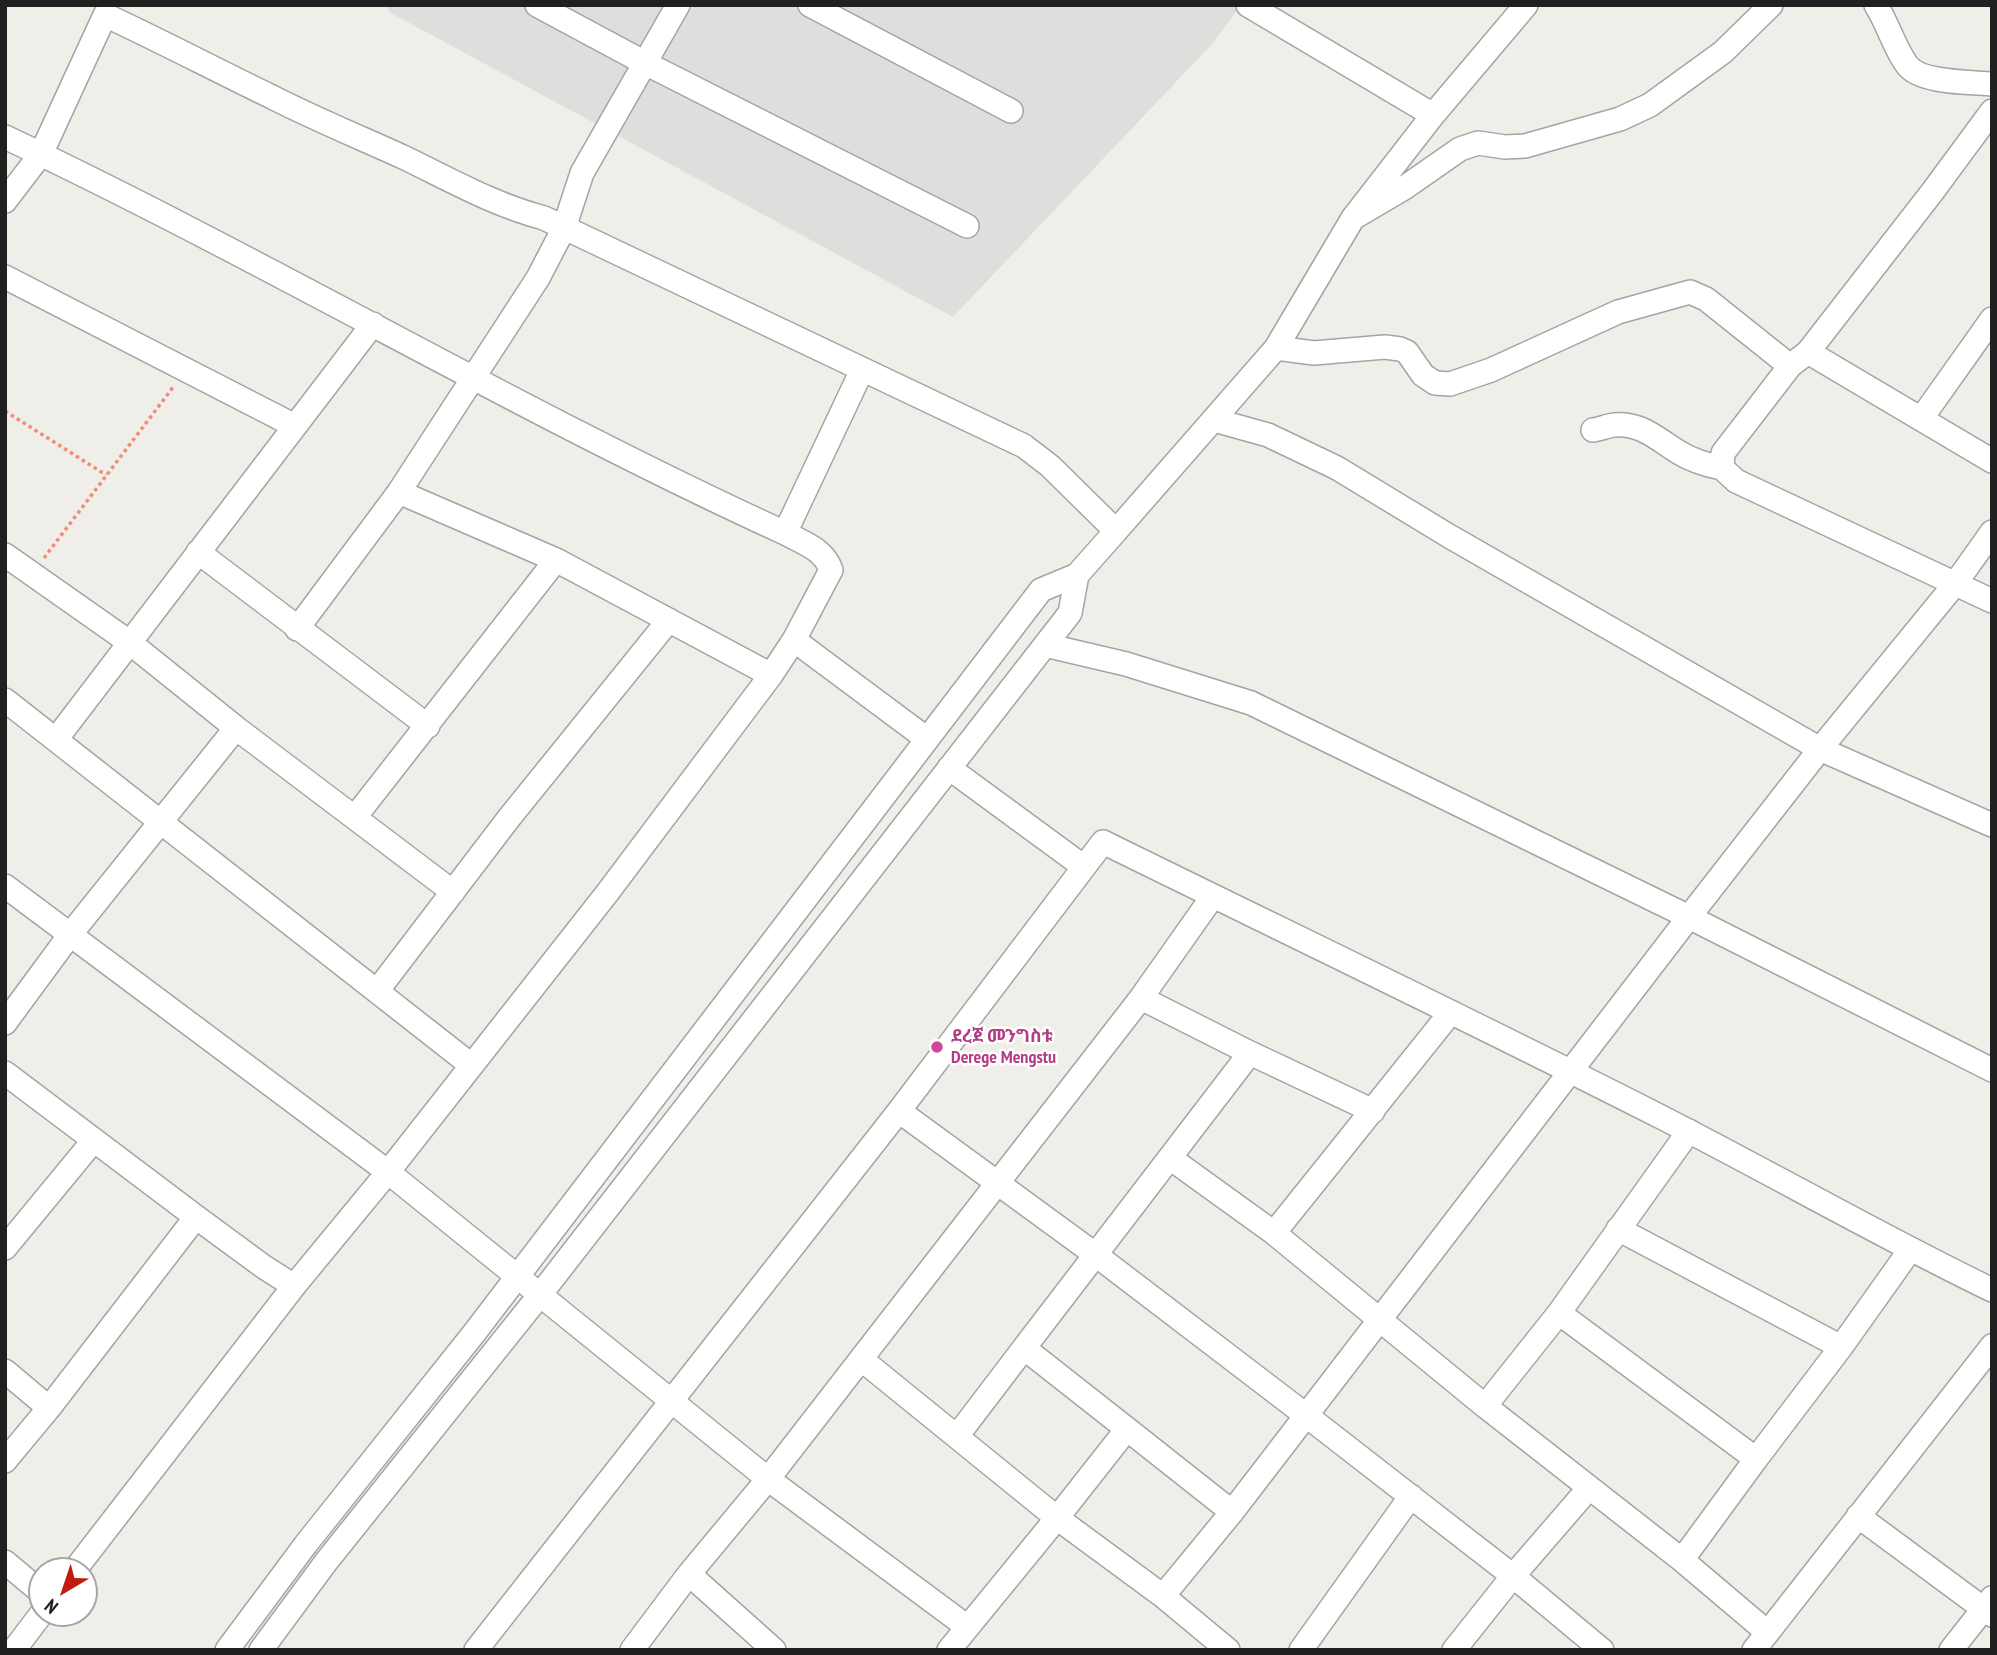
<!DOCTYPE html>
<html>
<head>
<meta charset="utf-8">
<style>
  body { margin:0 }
  #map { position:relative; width:1997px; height:1655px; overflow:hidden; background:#f0eee8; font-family:"PT Sans Narrow",sans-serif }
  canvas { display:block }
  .frame { position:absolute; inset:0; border:7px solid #202020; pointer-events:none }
  .north { position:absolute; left:28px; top:1557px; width:70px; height:70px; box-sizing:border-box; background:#fff; border:2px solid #a6a6a6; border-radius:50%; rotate:219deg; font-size:19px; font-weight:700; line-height:28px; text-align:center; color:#202020 }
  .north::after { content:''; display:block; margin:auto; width:24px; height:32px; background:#c11a10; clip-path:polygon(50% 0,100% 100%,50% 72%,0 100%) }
</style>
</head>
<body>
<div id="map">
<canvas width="1997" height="1655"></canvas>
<div class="frame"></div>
<div class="north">N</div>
</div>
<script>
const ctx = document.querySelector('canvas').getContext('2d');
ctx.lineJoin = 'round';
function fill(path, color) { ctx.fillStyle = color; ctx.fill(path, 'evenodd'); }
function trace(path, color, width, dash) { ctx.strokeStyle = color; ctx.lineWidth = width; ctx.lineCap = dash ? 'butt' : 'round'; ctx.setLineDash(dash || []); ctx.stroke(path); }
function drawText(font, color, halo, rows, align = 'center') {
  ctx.font = font + ' "PT Sans Narrow","Noto Sans Ethiopic",sans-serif'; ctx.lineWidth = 5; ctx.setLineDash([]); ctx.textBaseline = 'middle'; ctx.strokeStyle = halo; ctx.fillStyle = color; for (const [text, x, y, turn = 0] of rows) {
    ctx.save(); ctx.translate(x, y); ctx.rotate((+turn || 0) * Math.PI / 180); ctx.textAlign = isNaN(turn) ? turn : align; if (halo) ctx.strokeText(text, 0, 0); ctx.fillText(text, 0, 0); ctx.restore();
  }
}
fill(new Path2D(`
  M387 5H1241L1212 44 953 317 389 12Z`), '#dededd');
const minor = new Path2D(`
  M537 5 645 63 967 226
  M810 5 1011 111
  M1248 5 1433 115
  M1876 5C1888 24 1894 47 1907 65 1920 83 1969 82 1992 84
  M1992 111 1933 191 1808 352 1790 366 1723 453 1722 468 1736 481 1992 601
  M5 137C269 262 520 412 785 533L862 370
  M5 201 41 154 105 15C161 41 216 70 272 97 315 119 359 137 403 157 449 179 494 205 544 218L1024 446 1050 466 1116 531 1077 575 1041 590 475 1332 306 1544 227 1650
  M1353 218 1404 188 1460 149 1478 143 1505 147 1525 146 1620 119 1650 105 1723 52 1771 5
  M5 277 295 426
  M1276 348 1353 218 1433 115 1526 5
  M1808 352 1992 461
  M1921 419 1992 319
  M1214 420 1268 435 1337 468 1449 536 1820 749 1992 825
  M1593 430C1600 429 1607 426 1614 425 1643 423 1658 440 1680 453 1693 461 1707 465 1722 468
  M399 492 556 560 771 675
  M1116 531 1276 348 1314 353 1385 347 1400 349 1407 352 1423 375 1435 383 1450 384 1491 370 1618 312 1690 292 1706 299 1790 366
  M198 552 428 726
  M5 555 129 642 236 728 453 892
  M297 629 399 492 538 278 564 228 582 173 678 5
  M794 640 927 739
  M1045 645 1126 664 1251 703 1689 917 1992 1070
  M5 700 471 1065
  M57 738 373 324
  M949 768 1084 867
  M355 817 556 560
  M5 886 388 1172 768 1479 966 1626
  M377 991 509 818 669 620
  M1141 998 1250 1053 1373 1111
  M1451 1012 1274 1233 1485 1406 1682 1560 1767 1632
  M5 1023 69 936 236 728
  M5 1073 196 1217 264 1267 294 1286 388 1172 608 892 771 675 794 640 831 570C824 549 803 543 785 533
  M899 1111 1096 1255 1307 1416 1513 1576 1602 1650
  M1170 1158 1274 1233
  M1618 1229 1841 1347
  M5 1248 94 1140
  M1559 1313 1756 1459 1841 1347 1910 1250
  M861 1359 1057 1518 1127 1429 1024 1348 1250 1053
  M5 1371 49 1408
  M1485 1406 1559 1313 1689 1131
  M1127 1429 1232 1512
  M957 1436 1024 1348
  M5 1461 49 1408 196 1217
  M1858 1516 1992 1615
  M1682 1560 1756 1459
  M5 1562 42 1593
  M74 1571 294 1286
  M689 1574 774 1650
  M1163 1596 1232 1512 1689 917 1820 749 1955 584 1992 532
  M14 1650 42 1613
  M261 1650 326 1562 539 1296 1070 613 1077 575
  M476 1650 899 1111 1103 842C1290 934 1478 1024 1663 1118 1773 1174 1880 1236 1992 1290
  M632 1650 689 1574 768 1479 861 1359 1141 998 1213 896
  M949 1650 1057 1518 1163 1596 1228 1650
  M1301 1650 1411 1496
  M1454 1650 1513 1576 1589 1488
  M1754 1650 1992 1346
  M1951 1650 1992 1598`);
trace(minor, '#a4a4a4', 26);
trace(new Path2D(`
  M5 411 106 475
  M44 558 174 386`), '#f08c79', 3.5, [3.5, 3.5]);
trace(minor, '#fff', 23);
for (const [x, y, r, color] of [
  [937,1047,7,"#d1479c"]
]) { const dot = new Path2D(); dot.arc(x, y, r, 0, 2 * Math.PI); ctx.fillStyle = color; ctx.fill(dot); trace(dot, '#fff', 2.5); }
drawText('bold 18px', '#b23c85', '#fff', [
  ["ደረጀ መንግስቱ",951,1037],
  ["Derege Mengstu",951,1058]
], 'left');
</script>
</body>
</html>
